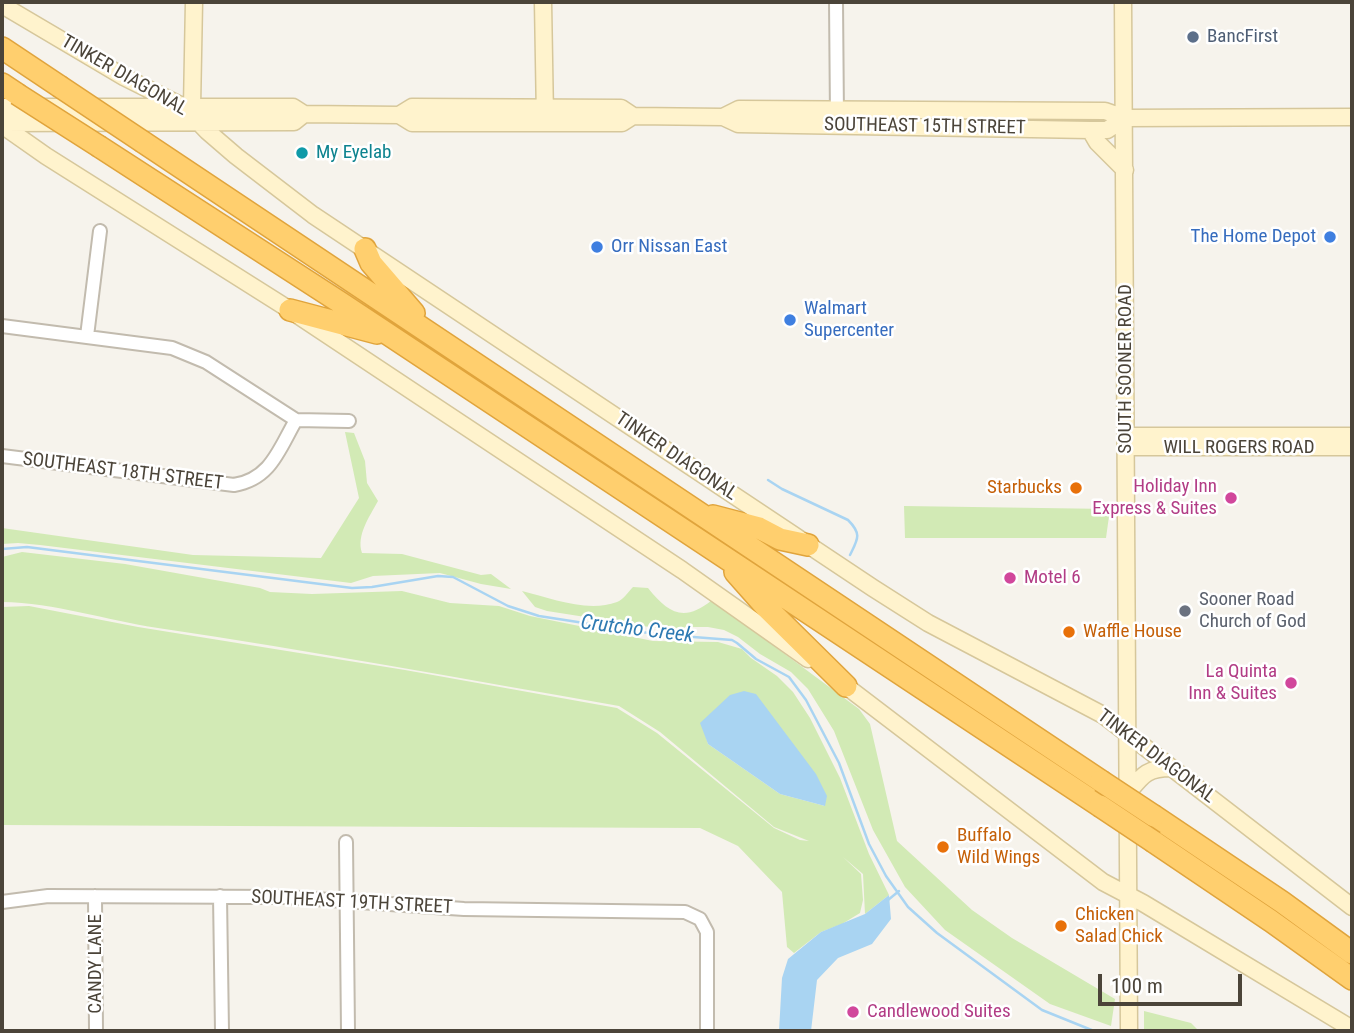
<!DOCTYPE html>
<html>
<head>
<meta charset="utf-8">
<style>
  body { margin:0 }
  #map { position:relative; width:1354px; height:1033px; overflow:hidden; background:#f6f3ec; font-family:"Roboto Condensed",sans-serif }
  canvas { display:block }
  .frame { position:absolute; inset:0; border:4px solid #4b4439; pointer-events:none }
  .scale { position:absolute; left:1098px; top:974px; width:144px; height:32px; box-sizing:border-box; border:4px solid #4b4439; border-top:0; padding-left:9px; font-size:21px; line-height:24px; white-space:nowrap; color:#4b4439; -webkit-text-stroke:5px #fff; paint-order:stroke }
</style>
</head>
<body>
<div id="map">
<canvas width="1354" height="1033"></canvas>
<div class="frame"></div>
<div class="scale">100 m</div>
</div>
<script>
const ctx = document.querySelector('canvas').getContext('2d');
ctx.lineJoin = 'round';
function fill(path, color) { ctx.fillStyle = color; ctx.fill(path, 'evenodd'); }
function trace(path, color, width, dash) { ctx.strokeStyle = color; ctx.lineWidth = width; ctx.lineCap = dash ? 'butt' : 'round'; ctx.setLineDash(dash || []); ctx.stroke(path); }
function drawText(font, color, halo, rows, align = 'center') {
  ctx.font = font + ' "Roboto Condensed",sans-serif'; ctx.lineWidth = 5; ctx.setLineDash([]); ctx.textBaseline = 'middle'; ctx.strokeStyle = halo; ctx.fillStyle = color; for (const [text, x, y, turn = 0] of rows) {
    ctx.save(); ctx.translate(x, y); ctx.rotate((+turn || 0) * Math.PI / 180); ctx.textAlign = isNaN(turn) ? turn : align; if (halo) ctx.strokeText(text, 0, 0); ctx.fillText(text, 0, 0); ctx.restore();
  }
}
fill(new Path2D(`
  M345 432 354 433 365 461 367 483 378 501C370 516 356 535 362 553L402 554 481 575 491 574 511 589 481 584 440 573 373 576 351 583 40 545 18 543 2 544V528L193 555 321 558 359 498Z
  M904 506 1110 509 1106 538H905Z
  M22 552 125 564 260 588 270 592 312 594 402 591 450 603 499 606 530 616 653 641 718 642 742 649 751 658 777 676 793 692 810 718 840 778 869 854 889 895 865 914 863 874 843 857 861 874 863 900 860 913 842 924 821 932 794 953 787 947 782 892 738 846 700 828 2 825V607L29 606 138 627 405 670 617 708 657 733 774 828 800 840 809 841 774 827 660 732 619 706C465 679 312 651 158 628 106 620 55 603 2 602V557ZM703 727 825 806 780 794 708 744Z
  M633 587 648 588C668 613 684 623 712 600L859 709 870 724 897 841 972 910 1012 938 1115 999 1111 1026 1050 1004 945 930 905 887 873 830 834 731 808 689 791 672 760 654 738 637 724 630 708 627H686L675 631 547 611 535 607 522 591C551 598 587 613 617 602 623 600 628 592 633 587Z
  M1144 1011 1191 1023 1199 1031H1144Z`), '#d2eab5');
fill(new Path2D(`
  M744 691 756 694 816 774 827 796 825 806 780 794 708 744 700 723 730 695Z
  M889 895 891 919 872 944 838 958 817 980 811 1031H779L782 978 788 959 821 932 865 914Z`), '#a9d4f2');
trace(new Path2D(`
  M768 480 782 489 848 520C862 534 858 539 850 555
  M2 549 27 547 352 588 372 587 438 576 453 577 508 606 539 616 655 634 732 640 737 643 756 659 789 677 806 700 839 763 869 844 886 876 908 907 937 933 1042 1010 1094 1031
  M888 900 899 891`), '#a9d4f2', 2.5);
const street = new Path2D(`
  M836 2 837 117
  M2 326 172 348 206 362 296 420 349 421
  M87 336 100 231
  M2 456 234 485C271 479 279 449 296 420
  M346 842 348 1031
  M95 896 96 1031
  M220 896 222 1031
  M2 902 48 896 285 897 464 909 685 912 700 919 707 932V1031`);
const secondary = new Path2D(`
  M543 2 545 118
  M1123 2 1129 1031
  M2 5 124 77 184 107 207 131 236 156 313 215 873 588 928 623 1103 715 1352 907
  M2 107H293L304 114 399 115 412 107 621 108 633 116
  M192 107 194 2
  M399 115 412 123H622L633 116 723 117 738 124 1090 130H1107L1125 118
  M723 117 739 109 1105 111 1125 118 1352 117
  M2 123 294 122 304 114
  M2 125 46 156 290 310 421 397 682 570 808 659
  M1090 130 1097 142 1125 170
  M1127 436H1352
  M1126 447H1352
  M838 680 1103 882 1143 903 1352 1029
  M1127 794C1142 776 1146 768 1171 768`);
const highway = new Path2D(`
  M2 48 59 86
  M2 84 17 94
  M143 142 1101 781
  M100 147 341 303 1100 806
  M365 249 371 263 414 313
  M290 310 377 333
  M713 516 759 528 780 539 808 545
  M735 572 766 607 846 686
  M1154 816 1282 902 1352 953
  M1154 842 1271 921 1352 979`);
trace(street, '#c2bbae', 16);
trace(secondary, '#d6c79b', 19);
trace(highway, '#e0a43c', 24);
trace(street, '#fff', 12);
trace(secondary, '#fff3cd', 16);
trace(highway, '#ffcf6e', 21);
const highwayBridge = new Path2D(`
  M59 86 143 142
  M17 94 100 147
  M1101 781 1154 816
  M1100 806 1154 842`);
trace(highwayBridge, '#e0a43c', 24, []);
trace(highwayBridge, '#ffcf6e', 21);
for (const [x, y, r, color] of [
  [1193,37,7,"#5c6f8a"],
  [302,153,7,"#0f9aa8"],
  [1330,237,7,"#3f7fe0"],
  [597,247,7,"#3f7fe0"],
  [790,320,7,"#3f7fe0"],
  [1076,488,7,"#e8710a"],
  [1231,498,7,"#d1479c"],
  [1010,578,7,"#d1479c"],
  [1185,611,7,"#6b7280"],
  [1069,632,7,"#e8710a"],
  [1291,683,7,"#d1479c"],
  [943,847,7,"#e8710a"],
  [1061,926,7,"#e8710a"],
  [853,1012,7,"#d1479c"]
]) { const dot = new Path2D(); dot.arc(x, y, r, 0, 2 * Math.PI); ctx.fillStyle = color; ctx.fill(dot); trace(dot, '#fff', 2.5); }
drawText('19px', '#4e5e75', '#fff', [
  ["BancFirst",1207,37]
], 'left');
drawText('19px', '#4b4439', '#fff', [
  ["TINKER DIAGONAL",124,76,30],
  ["SOUTHEAST 15TH STREET",925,127,1],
  ["SOUTH SOONER ROAD",1126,369,-90],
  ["WILL ROGERS ROAD",1239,448],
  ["TINKER DIAGONAL",676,457,34],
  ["SOUTHEAST 18TH STREET",123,472,7],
  ["TINKER DIAGONAL",1156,757,37],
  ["SOUTHEAST 19TH STREET",352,903,3],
  ["CANDY LANE",96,964,-90]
]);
drawText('19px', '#0d838f', '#fff', [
  ["My Eyelab",316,153]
], 'left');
drawText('19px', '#366cbe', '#fff', [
  ["The Home Depot",1316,237,"right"],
  ["Orr Nissan East",611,247],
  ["Walmart",804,309],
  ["Supercenter",804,331]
], 'left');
drawText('19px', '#b23c85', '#fff', [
  ["Holiday Inn",1217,487],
  ["Express & Suites",1217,509],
  ["Motel 6",1024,578,"left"],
  ["La Quinta",1277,672],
  ["Inn & Suites",1277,694],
  ["Candlewood Suites",867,1012,"left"]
], 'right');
drawText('19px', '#c56008', '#fff', [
  ["Starbucks",1062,488,"right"],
  ["Waffle House",1083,632],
  ["Buffalo",957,836],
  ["Wild Wings",957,858],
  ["Chicken",1075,915],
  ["Salad Chick",1075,937]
], 'left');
drawText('19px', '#5b616d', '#fff', [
  ["Sooner Road",1199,600],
  ["Church of God",1199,622]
], 'left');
drawText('italic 21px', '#2e7ab2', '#fff', [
  ["Crutcho Creek",637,630,7]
]);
</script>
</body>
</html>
